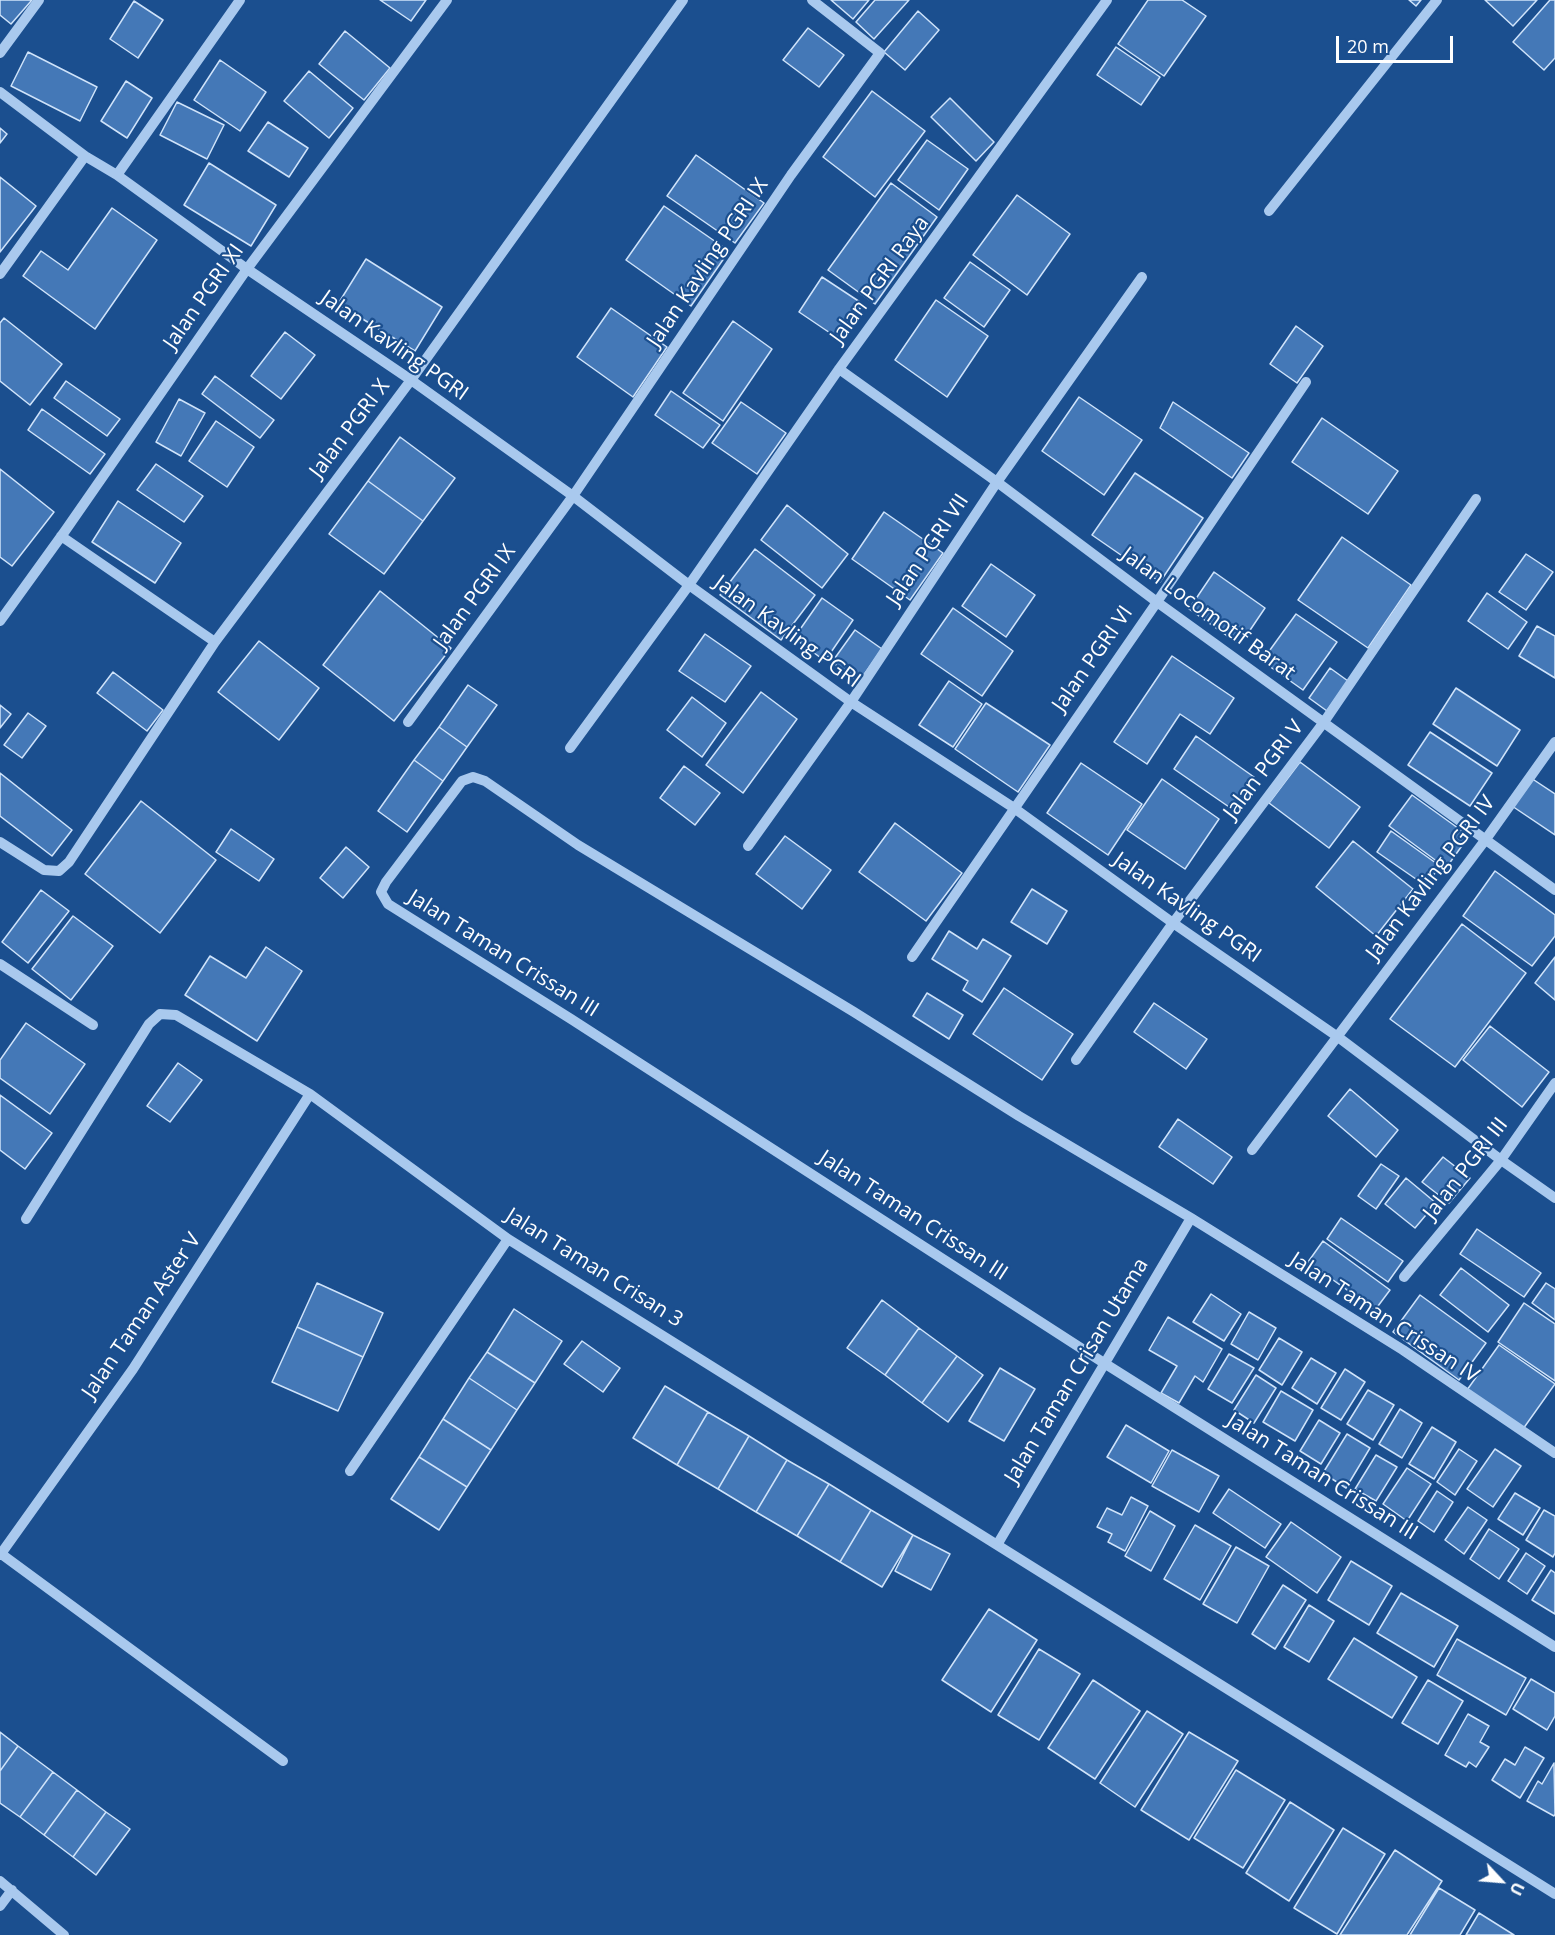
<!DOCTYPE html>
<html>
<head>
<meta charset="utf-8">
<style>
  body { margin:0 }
  #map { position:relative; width:1555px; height:1935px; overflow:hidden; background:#1b4f8f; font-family:"Open Sans",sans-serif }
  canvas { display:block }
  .north { position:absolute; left:1471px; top:1851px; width:60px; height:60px; -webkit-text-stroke:4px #1b4f8f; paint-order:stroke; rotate:116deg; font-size:16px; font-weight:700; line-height:24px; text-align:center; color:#fff }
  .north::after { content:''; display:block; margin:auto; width:21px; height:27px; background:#fff; clip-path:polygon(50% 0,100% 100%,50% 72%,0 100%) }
  .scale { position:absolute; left:1336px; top:36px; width:117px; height:27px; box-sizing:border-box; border:3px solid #fff; border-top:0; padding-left:8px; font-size:18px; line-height:21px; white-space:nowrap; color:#fff; -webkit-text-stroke:4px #1b4f8f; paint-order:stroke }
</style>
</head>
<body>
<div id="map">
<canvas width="1555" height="1935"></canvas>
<div class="north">U</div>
<div class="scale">20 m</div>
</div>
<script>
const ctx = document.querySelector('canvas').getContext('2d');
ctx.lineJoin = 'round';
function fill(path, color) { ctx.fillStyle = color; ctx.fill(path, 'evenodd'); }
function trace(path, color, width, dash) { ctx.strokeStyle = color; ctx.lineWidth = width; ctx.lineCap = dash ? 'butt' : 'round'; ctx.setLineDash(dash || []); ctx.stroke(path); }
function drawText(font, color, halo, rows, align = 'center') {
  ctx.font = font + ' "Open Sans",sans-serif'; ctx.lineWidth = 4.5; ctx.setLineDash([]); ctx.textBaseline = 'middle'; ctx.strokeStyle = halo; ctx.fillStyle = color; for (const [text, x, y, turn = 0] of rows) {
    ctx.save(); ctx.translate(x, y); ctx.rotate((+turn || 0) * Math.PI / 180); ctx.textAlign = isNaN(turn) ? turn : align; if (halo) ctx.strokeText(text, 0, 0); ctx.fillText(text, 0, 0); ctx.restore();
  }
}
const building = new Path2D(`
  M0 0H32L11 24 0 15Z
  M380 0H426L411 21Z
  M831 0H869L853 19Z
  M875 0H909L874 39 856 22Z
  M1148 0H1182L1206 16 1164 76 1118 44Z
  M1409 0H1421L1416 6Z
  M1485 0H1537L1513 26Z
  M1550 0H1555V58L1544 70 1513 42Z
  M134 1 163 20 138 58 110 39Z
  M918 11 939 30 905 70 884 52Z
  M808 28 844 55 819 87 783 60Z
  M345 31 390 68 364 100 319 64Z
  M1116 47 1160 77 1141 105 1097 75Z
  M28 52 97 87 80 121 11 86Z
  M220 60 266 92 240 131 194 100Z
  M309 71 353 108 329 138 284 101Z
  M126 81 152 98 127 138 101 121Z
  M872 91 925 131 875 197 823 157Z
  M950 98 994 142 976 161 931 117Z
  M177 102 224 125 207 159 160 135Z
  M268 122 308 148 289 177 248 151Z
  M0 128 7 134 0 143Z
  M927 140 968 169 939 210 898 180Z
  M696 155 764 203 735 243 667 196Z
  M209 163 276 205 251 246 184 205Z
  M0 177 36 206 0 252Z
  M891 183 937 217 875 304 828 270Z
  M1017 195 1070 234 1027 295 973 255Z
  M664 206 729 251 691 306 626 260Z
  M112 208 157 240 95 329 23 276 41 251 68 270Z
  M366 259 442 307 415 351 338 304Z
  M970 262 1010 290 984 327 944 298Z
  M822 277 863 304 839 339 799 312Z
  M936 300 988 336 947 397 895 360Z
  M611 308 667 347 633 397 577 357Z
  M4 318 62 364 30 405 0 381V323Z
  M733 321 772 349 723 421 683 393Z
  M1296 326 1323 346 1297 383 1270 364Z
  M285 332 315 355 281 399 251 376Z
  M215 376 274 420 260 438 202 394Z
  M66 381 120 419 107 436 54 398Z
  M671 391 720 425 703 448 655 415Z
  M1079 397 1142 440 1104 495 1042 451Z
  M179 399 205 413 181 456 156 442Z
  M741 402 786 433 757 474 712 443Z
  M1173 402 1249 453 1232 478 1160 428Z
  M42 409 105 454 90 474 28 430Z
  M1322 418 1398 471 1368 514 1292 462Z
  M216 421 254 447 227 487 189 461Z
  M400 437 455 478 423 521 368 481Z
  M156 464 203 496 184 522 137 490Z
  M0 469 54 512 12 566 0 557Z
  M1135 473 1203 518 1160 582 1092 535Z
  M368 481 423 521 384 574 329 534Z
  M118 501 181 543 155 583 92 542Z
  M787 505 848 554 822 588 761 540Z
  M884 512 943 553 910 600 852 559Z
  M1342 537 1411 585 1368 648 1298 600Z
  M755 549 815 595 781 640 720 595Z
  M1526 554 1553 572 1526 610 1499 592Z
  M991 564 1035 595 1006 637 962 606Z
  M1214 572 1265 608 1240 645 1189 609Z
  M380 591 451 648 394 721 323 665Z
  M1487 593 1527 622 1508 649 1468 621Z
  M822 598 853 620 825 661 794 638Z
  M953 608 1013 651 982 696 921 654Z
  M1296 614 1337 642 1303 690 1262 661Z
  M1537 626 1555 636V678L1519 656Z
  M855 630 882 649 859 682 832 662Z
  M705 634 751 666 725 702 679 671Z
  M259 641 319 688 279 740 218 692Z
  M1172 656 1234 698 1210 734 1180 714 1147 764 1114 742Z
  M1330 668 1348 681 1327 711 1309 698Z
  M113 672 163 710 147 731 97 693Z
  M949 681 982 704 953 747 919 725Z
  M468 685 497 705 467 747 439 727Z
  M1456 688 1520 730 1497 766 1433 724Z
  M761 692 797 719 743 793 706 765Z
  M692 697 726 723 702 757 667 730Z
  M986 703 1050 745 1018 792 955 749Z
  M0 705 11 714 0 728Z
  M28 713 46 726 22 758 4 745Z
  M439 727 467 747 443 781 414 760Z
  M1430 732 1492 773 1470 806 1408 765Z
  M1196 736 1254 777 1232 809 1174 769Z
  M414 760 443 781 407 832 378 811Z
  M1300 762 1360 807 1329 848 1269 803Z
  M1081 763 1142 804 1108 855 1047 813Z
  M684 766 720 793 695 825 660 798Z
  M0 773 72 830 52 856 0 816Z
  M1531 778 1555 794V835L1512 806Z
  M1162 779 1219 819 1185 869 1127 830Z
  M1412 795 1469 836 1446 868 1389 826Z
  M141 801 216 860 160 933 85 874Z
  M895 823 962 873 926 921 859 872Z
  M231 829 274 859 259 881 216 852Z
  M1391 831 1440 866 1426 886 1377 852Z
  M785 836 831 870 802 909 756 874Z
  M1353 841 1413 889 1376 936 1316 887Z
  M346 847 369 867 343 898 320 878Z
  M1495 871 1555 915V936L1532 966 1463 916Z
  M1032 889 1067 911 1047 944 1011 922Z
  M41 890 69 911 28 963 2 942Z
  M73 916 113 946 71 1000 32 969Z
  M1462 924 1526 973 1455 1067 1390 1019Z
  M949 931 977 949 983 939 1011 956 982 1002 963 990 968 981 932 959Z
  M266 947 302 971 257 1041 185 995 210 956 246 978Z
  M1555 957V1000L1535 983Z
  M1004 988 1073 1034 1042 1080 973 1034Z
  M927 993 963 1015 949 1039 913 1016Z
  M1154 1003 1207 1039 1186 1069 1134 1032Z
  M26 1023 85 1064 50 1114 0 1078V1060Z
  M1490 1026 1549 1072 1522 1107 1463 1060Z
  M178 1063 202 1080 170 1122 147 1106Z
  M1350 1089 1398 1130 1376 1157 1328 1116Z
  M0 1095 52 1133 25 1169 0 1150Z
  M1178 1119 1232 1157 1213 1184 1159 1147Z
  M1443 1157 1470 1178 1449 1203 1422 1182Z
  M1381 1164 1399 1176 1376 1209 1358 1196Z
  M1406 1178 1436 1203 1415 1228 1385 1204Z
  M1341 1218 1403 1261 1388 1282 1327 1239Z
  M1477 1229 1541 1273 1524 1297 1460 1254Z
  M1323 1241 1390 1290 1375 1310 1308 1262Z
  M1461 1268 1509 1305 1488 1332 1440 1295Z
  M317 1283 383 1313 363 1357 297 1327Z
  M1546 1283 1555 1289V1320L1532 1303Z
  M1211 1294 1241 1314 1224 1341 1193 1322Z
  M1420 1295 1486 1343 1459 1380 1393 1332Z
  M882 1300 919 1328 885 1375 847 1348Z
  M1524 1303 1555 1324V1381L1498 1342Z
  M514 1309 562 1341 535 1383 487 1352Z
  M1249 1312 1276 1328 1258 1360 1231 1344Z
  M1168 1317 1222 1349 1203 1382 1195 1376 1179 1403 1161 1393 1177 1366 1149 1350Z
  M297 1327 363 1357 338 1411 272 1382Z
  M919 1328 957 1356 922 1403 885 1375Z
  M1279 1338 1302 1352 1282 1385 1259 1370Z
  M582 1341 620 1368 603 1392 564 1364Z
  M1499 1345 1555 1384 1523 1429 1467 1390Z
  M487 1352 535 1383 517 1410 469 1378Z
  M1229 1354 1254 1368 1232 1403 1208 1389Z
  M957 1356 983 1375 948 1422 922 1403Z
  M1311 1358 1336 1373 1317 1404 1292 1388Z
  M1000 1368 1035 1389 1004 1441 969 1421Z
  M1345 1369 1365 1382 1341 1420 1321 1408Z
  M1256 1375 1276 1388 1254 1423 1234 1410Z
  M469 1378 517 1410 491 1450 443 1419Z
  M665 1386 708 1412 677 1465 633 1438Z
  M1368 1390 1394 1405 1373 1440 1347 1424Z
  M1281 1391 1313 1410 1295 1441 1263 1422Z
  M1400 1409 1422 1423 1402 1458 1379 1444Z
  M708 1412 749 1436 718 1489 677 1465Z
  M443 1419 491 1450 467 1487 419 1457Z
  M1319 1420 1340 1433 1321 1464 1300 1451Z
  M1126 1425 1169 1451 1151 1483 1107 1457Z
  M1432 1427 1456 1442 1434 1479 1409 1464Z
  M1347 1434 1370 1448 1346 1488 1323 1473Z
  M749 1436 787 1460 756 1512 718 1489Z
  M1459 1449 1477 1461 1455 1495 1437 1482Z
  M1495 1449 1521 1466 1493 1507 1467 1489Z
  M1172 1450 1219 1476 1199 1512 1152 1486Z
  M1376 1455 1397 1467 1376 1501 1355 1489Z
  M419 1457 467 1487 439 1530 391 1499Z
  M787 1460 829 1484 797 1536 756 1512Z
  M1407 1468 1431 1484 1407 1521 1383 1504Z
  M829 1484 871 1510 840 1562 797 1536Z
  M1229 1489 1281 1524 1265 1548 1213 1513Z
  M1437 1491 1453 1502 1434 1532 1418 1521Z
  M1515 1493 1540 1508 1523 1535 1498 1519Z
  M1131 1497 1148 1506 1125 1551 1108 1542 1112 1534 1097 1527 1107 1508 1122 1515Z
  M1468 1507 1487 1520 1464 1554 1445 1540Z
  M871 1510 913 1535 882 1587 840 1562Z
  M1544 1510 1555 1516V1553L1553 1557 1526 1540Z
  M1150 1511 1175 1526 1151 1571 1125 1556Z
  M1291 1522 1341 1557 1317 1593 1266 1557Z
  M1195 1525 1231 1546 1200 1600 1164 1579Z
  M1489 1529 1519 1549 1499 1579 1470 1559Z
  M913 1535 950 1554 931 1590 895 1571Z
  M1236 1547 1269 1566 1237 1623 1203 1604Z
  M1526 1553 1545 1566 1527 1594 1508 1581Z
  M1351 1561 1392 1586 1369 1625 1328 1600Z
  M1551 1570 1555 1573V1614L1532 1600Z
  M1283 1585 1306 1600 1275 1649 1252 1634Z
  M1401 1593 1458 1626 1434 1667 1377 1633Z
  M1309 1605 1334 1621 1309 1662 1284 1647Z
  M989 1609 1037 1640 991 1712 942 1680Z
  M1354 1638 1417 1677 1392 1718 1328 1679Z
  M1457 1639 1526 1678 1506 1715 1437 1675Z
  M1039 1649 1080 1674 1039 1740 998 1715Z
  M1531 1679 1555 1693V1716L1547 1730 1513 1709Z
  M1093 1680 1140 1711 1095 1779 1048 1748Z
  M1428 1680 1463 1701 1438 1744 1402 1723Z
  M1147 1711 1183 1734 1135 1807 1100 1783Z
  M1468 1714 1489 1726 1480 1742 1489 1747 1476 1767 1469 1762 1466 1767 1445 1755Z
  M0 1732 18 1746 0 1771Z
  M1189 1732 1238 1761 1189 1840 1141 1810Z
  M18 1746 53 1772 20 1817 0 1803V1771Z
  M1525 1747 1544 1758 1520 1798 1492 1780 1505 1759 1515 1765Z
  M1554 1763 1555 1814 1554 1816 1527 1801 1538 1781 1542 1784Z
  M1236 1770 1285 1800 1243 1868 1194 1838Z
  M53 1772 77 1790 44 1835 20 1817Z
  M77 1790 106 1812 73 1857 44 1835Z
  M1290 1802 1334 1830 1289 1901 1246 1873Z
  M106 1812 130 1829 96 1875 73 1857Z
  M1343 1828 1385 1854 1337 1934 1294 1908Z
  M1395 1850 1442 1881 1407 1935H1340Z
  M1439 1888 1475 1910 1460 1935H1410Z
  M1479 1913 1514 1935H1466Z`);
fill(building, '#4478b7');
trace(building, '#cfe3fa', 1.5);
trace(new Path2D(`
  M0 53 39 0
  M0 92 85 156 117 175 247 269 411 380 573 496 689 585 851 702 1014 808 1173 923 1338 1037 1501 1160 1555 1198
  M117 175 240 0
  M1269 211 1437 0
  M0 274 85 156
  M839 369 997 482 1157 602 1555 890
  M61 536 215 642
  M0 621 65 531 247 269 447 0
  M408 722 573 496 791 175 880 53 812 0
  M570 748 689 585 839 369 1107 0
  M0 842 44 870 59 871 69 862 215 642 411 380 683 0
  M748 846 851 702 997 482 1142 277
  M912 957 1157 602 1306 382
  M0 964 93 1025
  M1076 1060 1173 923 1324 722 1476 499
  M1252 1150 1486 839 1555 742
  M26 1219 149 1024 160 1014 176 1015 310 1094 508 1239 1555 1894
  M1404 1277 1501 1160 1555 1083
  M1555 1453 1403 1350 1191 1218 1019 1116 854 1012 578 845 485 781 473 777 462 781 386 882 381 892 388 904 571 1019 1104 1363 1555 1647
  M350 1471 508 1239
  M997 1545 1191 1218
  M0 1553 283 1761
  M0 1555 133 1369 310 1094
  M0 1881 64 1935
  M0 1906 12 1890`), '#a9c9ee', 10);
drawText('21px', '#fff', '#1b4f8f', [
  ["Jalan Kavling PGRI IX",708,263,-56],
  ["Jalan PGRI Raya",880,280,-54],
  ["Jalan PGRI XI",204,297,-55],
  ["Jalan Kavling PGRI",394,346,35],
  ["Jalan PGRI X",350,429,-53],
  ["Jalan PGRI VII",928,550,-56],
  ["Jalan PGRI IX",475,597,-54],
  ["Jalan Locomotif Barat",1208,614,36],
  ["Jalan Kavling PGRI",787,632,36],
  ["Jalan PGRI VI",1093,659,-55],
  ["Jalan PGRI V",1264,770,-53],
  ["Jalan Kavling PGRI IV",1431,878,-53],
  ["Jalan Kavling PGRI",1187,908,35],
  ["Jalan Taman Crissan III",503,954,32],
  ["Jalan PGRI III",1466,1169,-52],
  ["Jalan Taman Crissan III",913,1216,33],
  ["Jalan Taman Crisan 3",594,1268,32],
  ["Jalan Taman Aster V",142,1316,-56],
  ["Jalan Taman Crissan IV",1384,1318,33],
  ["Jalan Taman Crisan Utama",1077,1371,-59],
  ["Jalan Taman Crissan III",1322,1477,32]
]);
</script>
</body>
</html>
